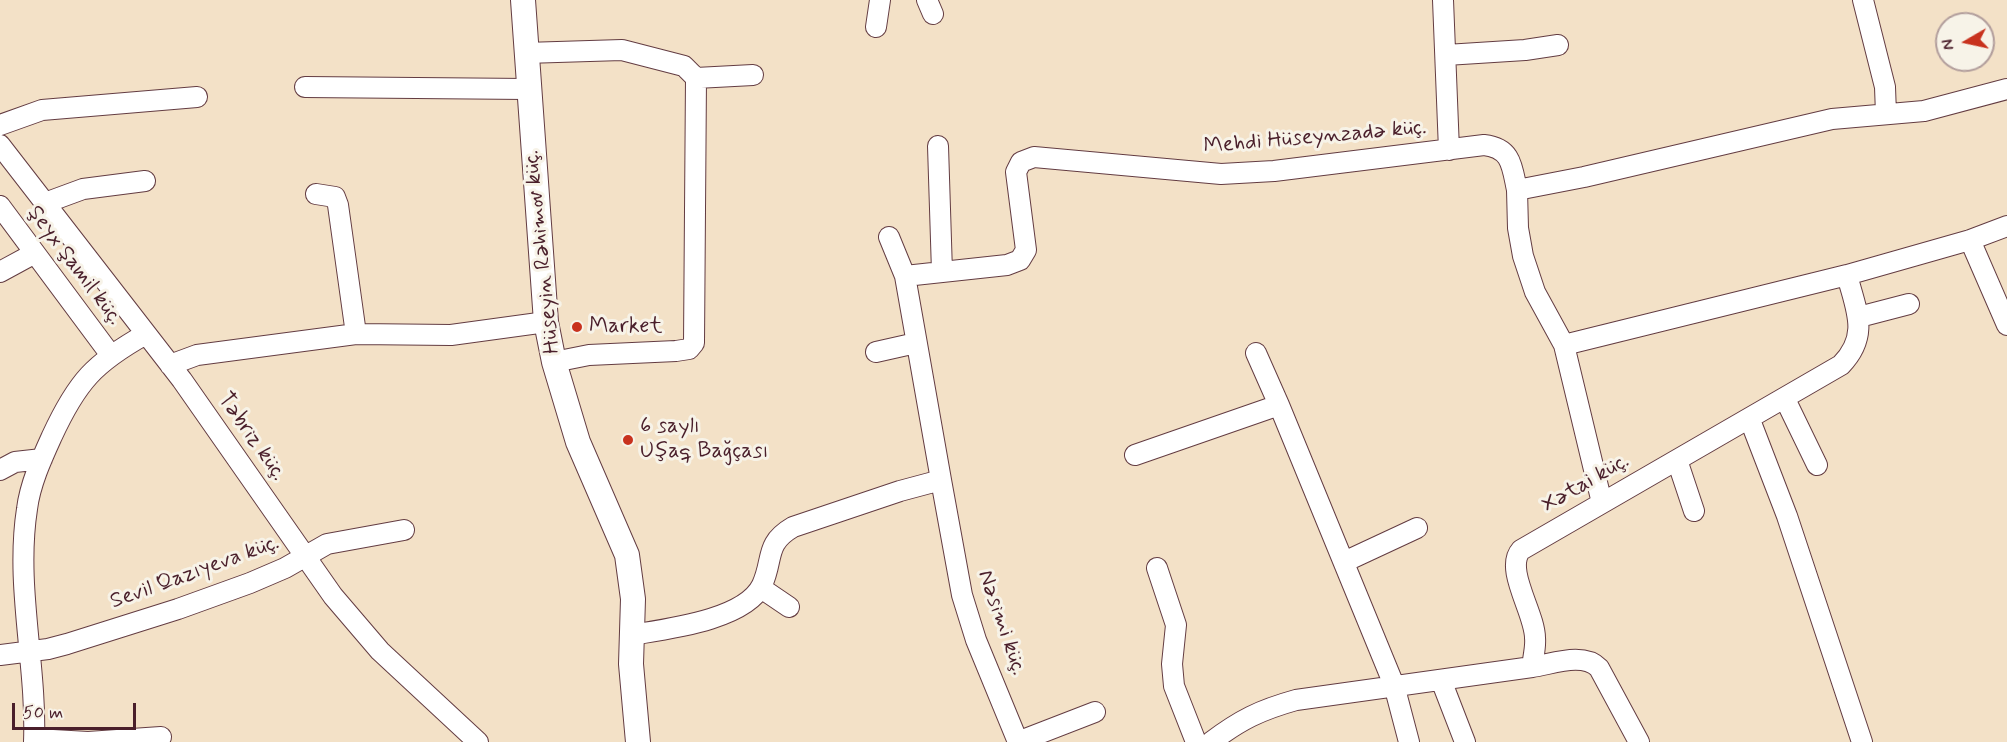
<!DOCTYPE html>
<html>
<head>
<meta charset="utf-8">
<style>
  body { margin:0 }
  #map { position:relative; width:2007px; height:742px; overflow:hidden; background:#f3e1c7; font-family:Mynerve,sans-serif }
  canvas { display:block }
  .north { position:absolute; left:1935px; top:12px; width:60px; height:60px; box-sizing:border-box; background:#f7f3e8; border:2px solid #b29e9c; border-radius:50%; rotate:261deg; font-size:16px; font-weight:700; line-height:24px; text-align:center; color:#4a1f2b }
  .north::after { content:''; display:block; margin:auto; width:21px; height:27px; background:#c8321e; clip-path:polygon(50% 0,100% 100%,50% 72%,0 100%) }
  .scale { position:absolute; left:12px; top:703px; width:124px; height:27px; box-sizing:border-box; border:3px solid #4a1f2b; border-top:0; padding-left:8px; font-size:18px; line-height:21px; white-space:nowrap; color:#4a1f2b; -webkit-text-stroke:4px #f7f3e8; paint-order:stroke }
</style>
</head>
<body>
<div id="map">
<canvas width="2007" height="742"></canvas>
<div class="north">N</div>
<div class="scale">50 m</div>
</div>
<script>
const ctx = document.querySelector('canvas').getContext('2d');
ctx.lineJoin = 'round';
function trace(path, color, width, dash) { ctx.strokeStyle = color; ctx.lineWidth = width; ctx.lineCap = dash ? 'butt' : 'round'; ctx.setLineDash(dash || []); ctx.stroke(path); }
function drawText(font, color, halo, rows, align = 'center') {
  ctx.font = font + ' Mynerve,sans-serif'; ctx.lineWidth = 6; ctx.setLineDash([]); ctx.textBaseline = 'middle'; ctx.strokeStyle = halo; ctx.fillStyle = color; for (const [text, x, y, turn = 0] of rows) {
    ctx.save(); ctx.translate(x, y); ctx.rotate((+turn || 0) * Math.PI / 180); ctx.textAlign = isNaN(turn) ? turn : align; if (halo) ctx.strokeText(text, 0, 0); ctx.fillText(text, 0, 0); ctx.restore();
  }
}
const minor = new Path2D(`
  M927 0 933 14
  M1443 0 1449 150
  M1863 0 1885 87 1886 114
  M876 27 880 0
  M525 53 622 50 684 66 696 78 694 343 689 349 676 351 589 355 554 362
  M1446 55 1525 50 1558 45
  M696 78 753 75
  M305 87 527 89
  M0 125 42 110 197 97
  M0 145 182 380 333 596 380 651 478 742
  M938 146 942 272
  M1517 190 1518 228 1523 256 1535 292 1564 345 1602 503
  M316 194 335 197 338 205 356 334
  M45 203 83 189 145 181
  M0 206 110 354
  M889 237 905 276
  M1970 240 2007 325
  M0 272 35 253
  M1859 317 1909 304
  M1564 345 1847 275
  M876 352 916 343
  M1256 353 1279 405
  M170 365 197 355 356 334 451 335 546 322
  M1785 399 1817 465
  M1750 420 1787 516 1862 742
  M1135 455 1279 405 1394 685 1409 742
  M1677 460 1694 511
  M0 470 15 462 42 459
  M941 480 962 595 976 640 1018 742
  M1344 562 1417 528
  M1157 568 1176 625 1172 664 1174 686 1196 742
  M761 588 789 607
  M631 635C667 629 745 620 762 585 774 559 764 544 793 527L900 491 941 480 905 276 1007 265 1020 260 1026 250 1016 172 1021 162 1034 157 1221 174 1274 171 1484 145C1512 148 1512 167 1517 190L1584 177 1832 119 1924 111 2007 89
  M0 655 48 649 67 644 178 609 250 583 285 568 327 544 404 530
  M1532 667C1553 664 1583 652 1599 668L1639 742
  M1441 680 1465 742
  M35 739 88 742 161 737
  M1020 741 1095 712
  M34 742C37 665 15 586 27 509 30 484 42 458 52 436 77 382 94 363 146 334
  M1211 742C1240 720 1260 710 1296 700L1532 667C1533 658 1536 647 1535 638 1535 613 1504 569 1521 550L1841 365C1870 335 1856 310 1847 275L1970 240 2007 226`);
const major = new Path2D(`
  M523 0 546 322 554 362 578 442 627 555 633 599 631 664 638 742`);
trace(minor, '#633c42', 22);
trace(major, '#633c42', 26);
trace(minor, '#fff', 20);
trace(major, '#fff', 24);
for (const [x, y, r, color] of [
  [577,327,6,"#c8321e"],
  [628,440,6,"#c8321e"]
]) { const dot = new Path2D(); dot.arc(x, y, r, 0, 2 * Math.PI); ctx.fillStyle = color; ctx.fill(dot); trace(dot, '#f7f3e8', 2); }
drawText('22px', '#4a1f2b', '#f7f3e8', [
  ["Mehdi Hüseynzadə küç.",1315,138,-5],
  ["Hüseyin Rəhimov küç.",543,252,-96],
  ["Şeyx Şamil küç.",74,266,53],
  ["Təbriz küç.",251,437,55],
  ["Xətai küç.",1586,484,-30],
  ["Sevil Qazıyeva küç.",195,573,-20],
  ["Nəsimi küç.",1001,623,71]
]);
drawText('22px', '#4a1f2b', '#f7f3e8', [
  ["Market",589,327],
  ["6 saylı",640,427],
  ["Uşaq Bağçası",640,452]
], 'left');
</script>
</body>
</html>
